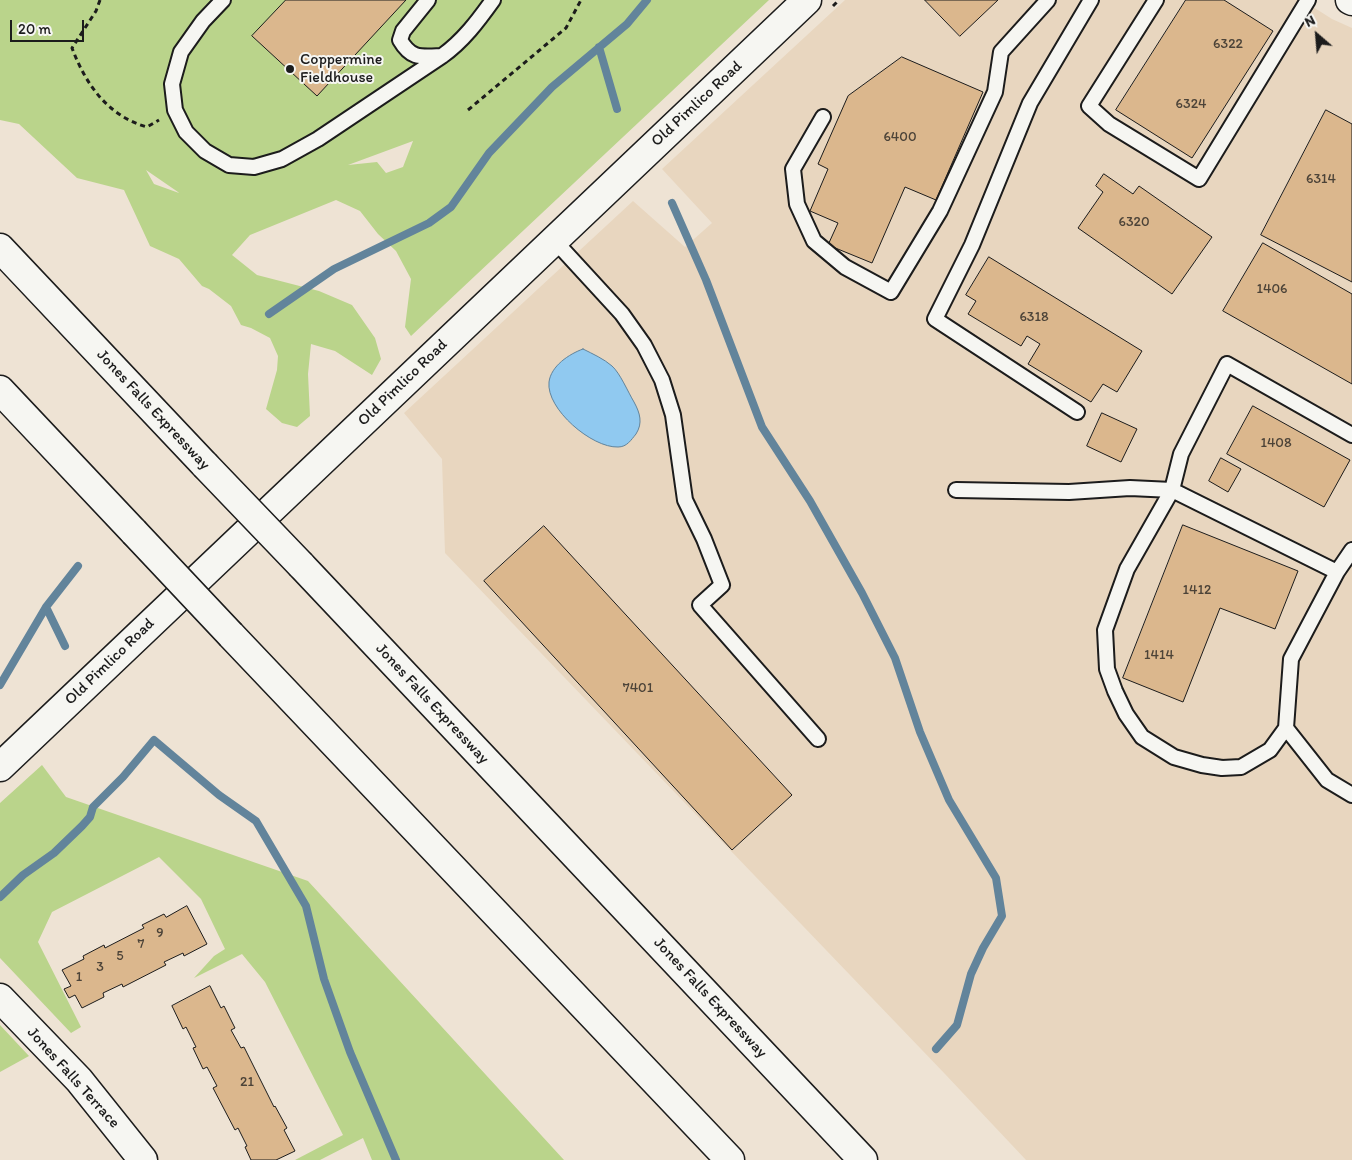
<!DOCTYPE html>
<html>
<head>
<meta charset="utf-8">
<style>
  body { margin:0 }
  #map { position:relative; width:1352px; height:1160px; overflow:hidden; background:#eee3d4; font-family:Itim,sans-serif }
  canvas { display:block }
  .north { position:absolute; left:1292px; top:10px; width:50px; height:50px; -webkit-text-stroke:4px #f6f6f2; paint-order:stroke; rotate:333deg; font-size:14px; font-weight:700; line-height:20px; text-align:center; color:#1c1c1c }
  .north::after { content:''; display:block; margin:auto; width:18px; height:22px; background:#1c1c1c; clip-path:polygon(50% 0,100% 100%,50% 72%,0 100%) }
  .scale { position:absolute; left:10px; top:20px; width:74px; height:22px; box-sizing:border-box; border:2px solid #1c1c1c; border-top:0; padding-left:6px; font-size:15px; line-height:18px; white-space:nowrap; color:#1c1c1c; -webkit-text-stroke:4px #f6f6f2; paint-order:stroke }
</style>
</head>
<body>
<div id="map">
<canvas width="1352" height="1160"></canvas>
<div class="north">N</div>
<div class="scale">20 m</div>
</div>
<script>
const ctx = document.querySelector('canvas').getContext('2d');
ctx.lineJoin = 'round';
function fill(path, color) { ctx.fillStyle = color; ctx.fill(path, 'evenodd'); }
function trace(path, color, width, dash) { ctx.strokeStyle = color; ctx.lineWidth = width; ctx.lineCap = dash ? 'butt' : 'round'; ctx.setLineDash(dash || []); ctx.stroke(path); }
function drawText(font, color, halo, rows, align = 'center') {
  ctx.font = font + ' Itim,sans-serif'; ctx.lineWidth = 4; ctx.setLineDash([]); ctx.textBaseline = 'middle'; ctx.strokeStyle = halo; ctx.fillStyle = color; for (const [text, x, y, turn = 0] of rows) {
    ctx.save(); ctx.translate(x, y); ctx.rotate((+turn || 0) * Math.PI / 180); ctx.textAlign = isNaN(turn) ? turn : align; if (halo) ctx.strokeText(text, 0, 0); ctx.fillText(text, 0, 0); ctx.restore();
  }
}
fill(new Path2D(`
  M845 0H1302L1332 19 1352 28V1160H1026L945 1074 445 553 442 459 404 413 633 201 685 247 712 223 662 169Z`), '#e8d6bf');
fill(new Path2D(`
  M0 0H769L411 336 405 327 411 279 396 251 378 234 360 211 336 200 250 235 232 255 257 275 319 291 352 305 375 338 381 359 372 375 335 351 311 344 308 374 310 416 297 427 282 423 266 409 277 370 278 356 270 338 251 328 241 325 231 306 209 289 202 286 179 259 150 246 124 190 77 178 19 124 0 120ZM413 141 403 167 386 173 377 162 348 165ZM146 170 178 192 179 193 154 184Z
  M42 765 66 797 308 881 564 1160H372L363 1138 320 1160H295L343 1135 265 982 242 954 194 978 214 956 225 949 201 899 159 857 52 912 38 942 81 1027 71 1033 0 958V803Z
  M0 1025 29 1056 0 1072Z`), '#bad48b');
const water = new Path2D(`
  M583 349C593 354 604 359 612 366 620 373 628 392 634 402 640 413 643 423 636 434 631 440 627 447 618 447 592 448 546 409 549 382 551 366 569 354 583 349Z`);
fill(water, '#90c9f0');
trace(water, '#62849b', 1);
trace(new Path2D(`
  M599 47 617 109
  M672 203 706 280 762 427 810 501 862 593 895 658 920 732 949 800 996 878 1002 916 983 948 971 974 957 1025 936 1049
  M269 314 334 269 429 223 451 207 489 153 552 87 627 24 647 0
  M46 607 65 646
  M0 685 46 607 78 566
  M0 897 23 875 54 853 82 826 90 817 93 807 123 777 154 740 219 795 256 821 306 906 324 979 350 1052 396 1160`), '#62849b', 8);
const building = new Path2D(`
  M286 0H406L317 96 252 36Z
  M925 0H998L960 36Z
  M1186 0H1224L1273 31 1192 158 1116 110Z
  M902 57 983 92 936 200 905 187 872 263 828 245 838 223 810 211 828 169 818 164 848 96Z
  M1326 110 1352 124V282L1261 235Z
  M1104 174 1133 194 1139 186 1212 237 1172 294 1078 228 1103 192 1096 186Z
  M1263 243 1352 294V384L1223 311Z
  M989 257 1142 351 1117 392 1103 384 1091 402 1028 364 1040 344 1027 336 1021 346 968 314 976 301 966 295Z
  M1253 406 1350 460 1324 507 1227 454Z
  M1102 413 1137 429 1121 462 1087 446Z
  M1221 458 1241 469 1228 492 1209 481Z
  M1183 525 1298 571 1275 629 1220 608 1183 702 1123 678Z
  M544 526 792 795 732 850 484 581Z
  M187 906 207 944 184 956 183 953 164 962 166 965 123 987 122 984 103 993 104 997 82 1008 75 995 69 998 64 989 71 986 62 970 84 959 83 956 104 945 105 948 144 928 142 925 164 914 166 917Z
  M210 986 221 1008 224 1006 235 1028 231 1030 241 1048 244 1047 274 1107 275 1106 287 1128 284 1130 295 1151 276 1160H251L245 1147 247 1146 238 1128 235 1130 213 1088 217 1086 207 1067 203 1069 193 1048 196 1047 186 1027 183 1029 172 1006Z`);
fill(building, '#dbb78d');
trace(building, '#1c1c1c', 1);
const lane = new Path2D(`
  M223 0 203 21 181 52 172 84 175 110 186 132 205 151 229 165 254 167 282 159 318 139 442 56C463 41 478 21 493 0
  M428 0 403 31 400 40C411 59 420 57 441 56
  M1156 0 1089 106 1109 124 1199 179 1308 0
  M823 117 793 169 797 204 814 241 845 267 891 292 940 211 995 92 1001 52 1048 0
  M554 240 622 314 644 345 662 380 673 415 685 500 704 539 722 585 700 605 818 739
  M1077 412 935 319 972 245 1030 103 1091 0
  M1352 435 1227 364 1181 454 1172 490 1127 569 1105 630 1107 669 1115 691 1126 714 1142 737 1174 757 1202 765 1222 768 1241 767 1270 750 1286 728 1291 659 1337 572 1352 550
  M956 490 1069 492 1130 488 1172 490 1337 572
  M1286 728 1327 780 1352 795`);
const street = new Path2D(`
  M0 998 79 1080 143 1160`);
const secondary = new Path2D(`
  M1350 0 1352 1
  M0 767 807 0`);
const highway = new Path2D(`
  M0 248 205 465
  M0 390 134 532
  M301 565 863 1160
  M231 635 730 1160`);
trace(lane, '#1c1c1c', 18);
trace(street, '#1c1c1c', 31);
trace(secondary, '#1c1c1c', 31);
trace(highway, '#1c1c1c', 31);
trace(new Path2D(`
  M100 0 96 11 72 48C86 85 108 116 147 127L159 120
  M833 6 839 0
  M468 110 566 28 581 0`), '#1c1c1c', 3, [5, 4]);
trace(lane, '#f6f6f2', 14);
trace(street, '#f6f6f2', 28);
trace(secondary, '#f6f6f2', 28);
trace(highway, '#f6f6f2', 28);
const highwayBridge = new Path2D(`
  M205 465 301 565
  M134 532 231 635`);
trace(highwayBridge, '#1c1c1c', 31, []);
trace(highwayBridge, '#f6f6f2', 28);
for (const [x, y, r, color] of [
  [290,69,5,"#1c1c1c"]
]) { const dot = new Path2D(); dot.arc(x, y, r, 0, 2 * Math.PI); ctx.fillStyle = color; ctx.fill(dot); trace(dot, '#f6f6f2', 2); }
drawText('14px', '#4c4338', null, [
  ["6322",1228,44],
  ["6324",1191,104],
  ["6400",900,137],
  ["6314",1321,179],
  ["6320",1134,222],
  ["1406",1272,289],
  ["6318",1034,317],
  ["1408",1276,443],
  ["1412",1197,590],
  ["1414",1159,655],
  ["7401",638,688],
  ["9",160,933],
  ["7",141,944],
  ["5",120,956],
  ["3",100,967],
  ["1",79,977],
  ["21",247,1082]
]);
drawText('16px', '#1c1c1c', '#f6f6f2', [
  ["Coppermine",300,60],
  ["Fieldhouse",300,78]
], 'left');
drawText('16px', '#1c1c1c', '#f6f6f2', [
  ["Old Pimlico Road",697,104,-43],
  ["Old Pimlico Road",403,383,-44],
  ["Jones Falls Expressway",153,410,47],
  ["Old Pimlico Road",110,662,-44],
  ["Jones Falls Expressway",432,704,47],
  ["Jones Falls Expressway",710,998,47],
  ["Jones Falls Terrace",73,1078,48]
]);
</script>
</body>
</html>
